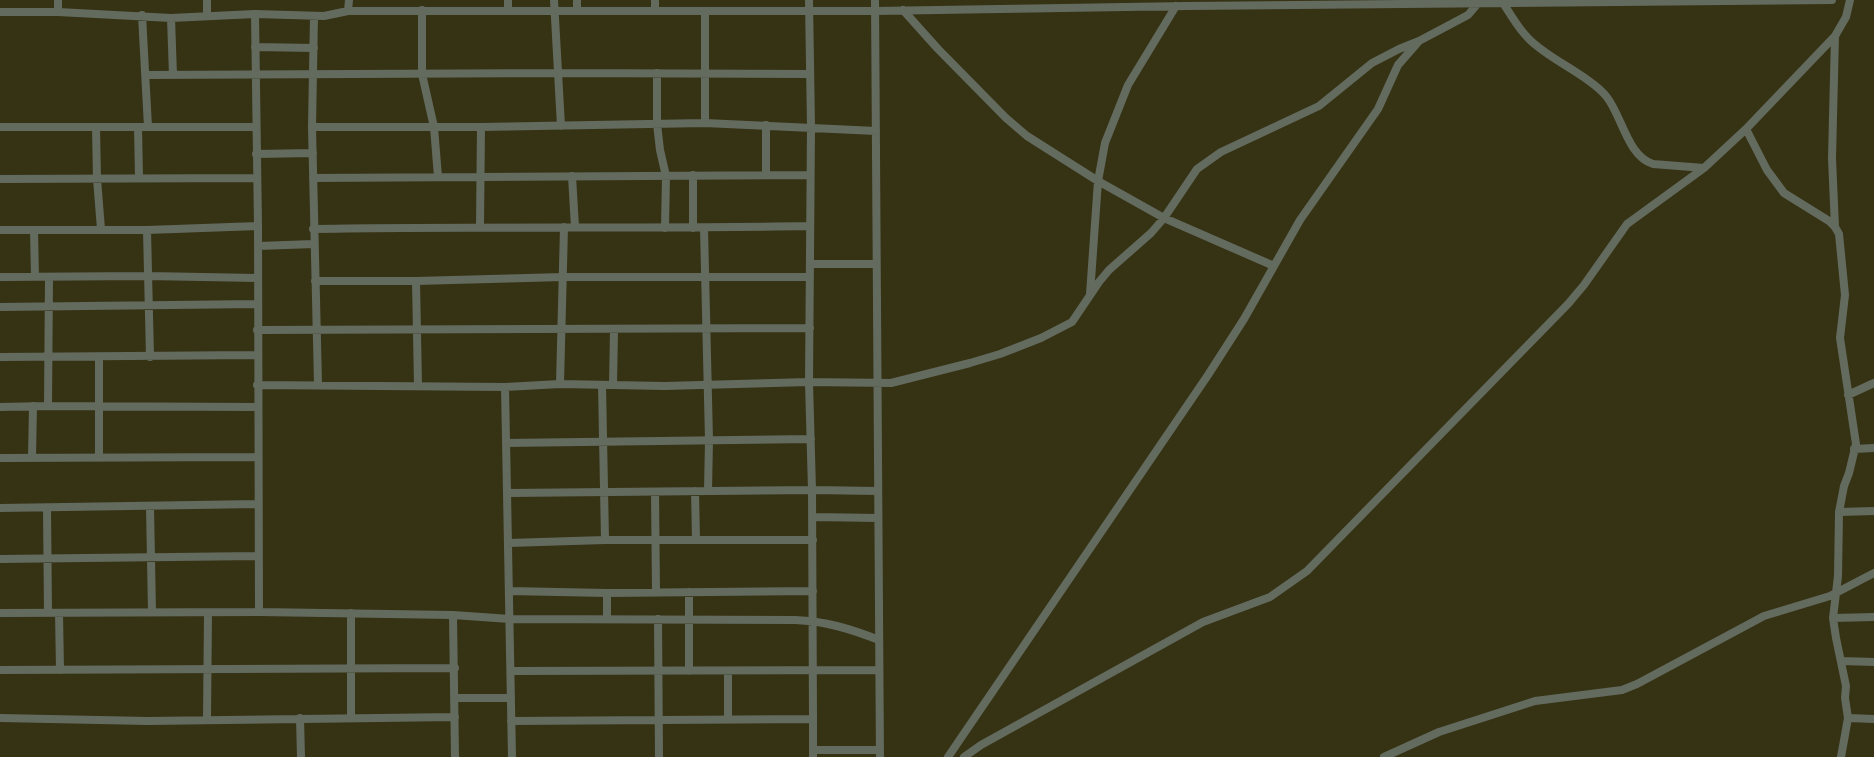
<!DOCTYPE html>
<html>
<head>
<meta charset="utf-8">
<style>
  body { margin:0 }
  canvas { display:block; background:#363214 }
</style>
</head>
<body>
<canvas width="1874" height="757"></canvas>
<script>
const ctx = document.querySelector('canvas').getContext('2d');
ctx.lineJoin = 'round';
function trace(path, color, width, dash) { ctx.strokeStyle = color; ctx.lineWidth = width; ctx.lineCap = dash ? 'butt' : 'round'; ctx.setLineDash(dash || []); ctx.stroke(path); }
trace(new Path2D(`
  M58 0V12
  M207 0V15
  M508 0V11
  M554 0 561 126
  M577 0V10
  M875 0 880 757
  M1503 3C1513 18 1522 35 1537 46 1556 62 1591 78 1606 96 1622 115 1627 156 1653 164L1704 168
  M422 10V74L434 127 438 177
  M903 10 938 49 1006 118 1027 136 1098 181 1164 218 1274 266
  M348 11 349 0
  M655 11V0
  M0 12H58L171 18 255 14 324 16 348 11H875L1188 6 1832 0
  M255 14 258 226 259 612
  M142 15 148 127
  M314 16 312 127 318 384
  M171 18 173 75
  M255 47 314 48
  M657 73V124L660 150 666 176 665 228
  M146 75 559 73 810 74
  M705 123V11
  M0 127H256
  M96 127 97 179 101 229
  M138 127 139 178
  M312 127H481L705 123 876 131
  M1746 129 1767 170 1784 193 1829 221 1835 227
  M256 154 313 153
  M693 175V228
  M766 175V125
  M572 176 575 227
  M313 178 810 175
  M0 179 256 178
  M480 226 481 127
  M704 228 709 440 708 491
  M313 229C479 226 644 229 809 226
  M0 230H147L258 226
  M34 230 35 277
  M147 230 150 357
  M258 246 314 244
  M810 264H876
  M0 277 148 276 257 278
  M315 281H416L563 277H809
  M416 281 418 385
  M1090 294 1098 181 1105 143 1128 85 1176 6
  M0 307 257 304
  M257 330 810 328
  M0 357 257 355
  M560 384 564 227
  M257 385 505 387 560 384 665 386 809 382 891 383 970 363 1000 354 1041 338 1072 322 1099 282 1109 270 1151 233 1164 218 1197 169 1221 152 1319 106 1372 63 1399 49 1419 41
  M602 385 605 540
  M613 385 614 330
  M505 387 512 757
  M1848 395 1874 383
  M48 406 49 277
  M0 407 48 406 257 407
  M506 443 811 439
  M1854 449 1874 448
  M32 457 33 406
  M99 457V358
  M0 458 258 457
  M695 491 696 540
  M655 492 656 592
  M508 493 812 490 878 491
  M150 507 152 612
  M0 508 258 504
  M47 508 48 613
  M1839 512 1874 511
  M813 517 878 518
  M508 543 605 540H813
  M0 559 258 556
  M509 591 607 593 813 591
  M689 592V671
  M607 593V619
  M0 613 259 612 453 615 510 619 795 620C825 621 851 629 879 640
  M59 613 60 670
  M453 615 455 757
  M1833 618 1874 617
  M658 619 659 757
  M1841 661 1874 662
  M0 670 455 668
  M511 671 879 670
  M455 698H511
  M351 717V613
  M0 718 148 721 455 717
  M300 718 301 757
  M728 718V671
  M1848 718 1874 719
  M207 719 208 613
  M511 721 813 719 812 490 809 382 811 127 809 0
  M813 750H880
  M813 757V719
  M948 757 1208 375 1244 319 1300 220 1378 109 1398 65 1419 41 1468 15 1480 1
  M964 757 981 745 1203 622 1270 597 1307 571 1568 304 1584 285 1627 224 1704 168 1746 129 1835 36
  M1384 757 1439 732 1535 701 1622 690 1637 684 1764 616 1830 596 1874 573
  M1841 757 1848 718 1845 698 1846 686 1836 638 1833 618 1838 576 1839 512 1844 486 1849 473 1856 444 1840 338 1845 295 1839 234 1835 227 1832 158 1835 36 1846 17 1850 0`), '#636b5f', 8);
</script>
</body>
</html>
